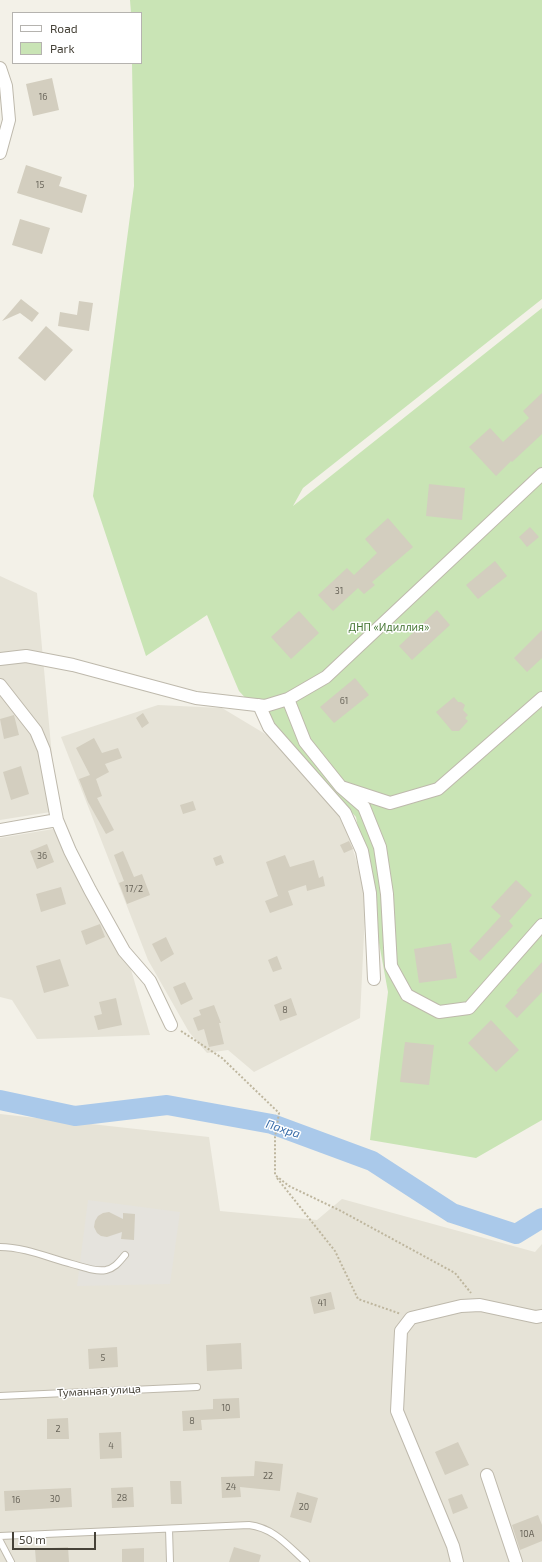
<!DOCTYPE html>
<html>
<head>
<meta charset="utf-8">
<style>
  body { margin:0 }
  #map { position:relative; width:542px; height:1562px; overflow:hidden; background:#f3f1e8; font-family:"Exo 2",sans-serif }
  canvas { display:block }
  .legend { position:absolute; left:12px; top:12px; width:130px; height:52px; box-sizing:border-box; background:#fff; border:1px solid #b5b3af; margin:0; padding:5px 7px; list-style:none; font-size:12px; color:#464238 }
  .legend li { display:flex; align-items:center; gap:8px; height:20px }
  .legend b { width:20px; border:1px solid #b5b3af }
  .scale { position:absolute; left:12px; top:1532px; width:84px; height:18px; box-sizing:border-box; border:2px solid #464238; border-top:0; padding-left:5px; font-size:12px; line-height:14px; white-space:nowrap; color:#464238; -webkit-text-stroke:3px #fff; paint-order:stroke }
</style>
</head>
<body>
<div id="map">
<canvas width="542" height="1562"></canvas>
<ul class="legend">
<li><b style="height:5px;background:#fff"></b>Road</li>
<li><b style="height:11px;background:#c9e4b5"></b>Park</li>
</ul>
<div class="scale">50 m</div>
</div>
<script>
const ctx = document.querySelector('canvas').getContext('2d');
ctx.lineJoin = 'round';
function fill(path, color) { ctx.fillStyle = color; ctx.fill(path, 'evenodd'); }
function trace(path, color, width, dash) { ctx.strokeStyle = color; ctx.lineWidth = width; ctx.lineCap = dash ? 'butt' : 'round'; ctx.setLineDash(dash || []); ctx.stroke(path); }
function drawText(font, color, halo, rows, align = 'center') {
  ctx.font = font + ' "Exo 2",sans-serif'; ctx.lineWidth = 3; ctx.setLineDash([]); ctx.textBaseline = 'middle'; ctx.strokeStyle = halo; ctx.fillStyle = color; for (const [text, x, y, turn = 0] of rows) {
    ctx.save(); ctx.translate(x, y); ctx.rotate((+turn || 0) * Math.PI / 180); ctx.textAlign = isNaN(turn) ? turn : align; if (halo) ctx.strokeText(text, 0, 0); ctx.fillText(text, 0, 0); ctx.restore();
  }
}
fill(new Path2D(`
  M0 576 37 593 57 811 0 820Z
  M158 705 222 708 272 738 310 778 345 824 366 892 360 1018 254 1072 228 1050 207 1053 189 1032 148 960 61 737Z
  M59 828 123 942 150 1035 37 1039 12 1000 0 997V838Z
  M0 1114 209 1137 220 1211 317 1220 342 1199 535 1252 542 1244V1562H0Z`), '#e6e3d7');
fill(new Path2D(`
  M88 1200 180 1212 170 1284 77 1286Z`), '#e5e3dd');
fill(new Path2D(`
  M130 0H542V299L303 488 293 506 542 308V1120L476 1158 370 1140 388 992 356 817 239 691 207 615 146 656 93 496 134 186 132 63H141V13H131Z`), '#c9e4b5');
trace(new Path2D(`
  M0 1100 75 1116 167 1105 272 1124 372 1161 452 1213 516 1234 542 1218`), '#aac9ea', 20);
fill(new Path2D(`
  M52 78 59 110 33 116 26 84Z
  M26 165 62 177 59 186 87 195 82 213 17 193Z
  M20 219 50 228 42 254 12 245Z
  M21 299 39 313 32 322 20 313 2 321Z
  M79 301 93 303 89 331 58 326 60 312 77 315Z
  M46 326 73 350 45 381 18 358Z
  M542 393V434L512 462 511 461 496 476 469 447 490 428 503 442 529 418 523 411Z
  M429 484 465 488 462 520 426 516Z
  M388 518 413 547 372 582 375 585 364 594 358 588 333 611 318 595 347 568 354 575 377 553 365 539Z
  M530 527 539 537 527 547 519 537Z
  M495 561 507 576 478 599 466 585Z
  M437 610 450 625 412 660 399 646Z
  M299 611 319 633 291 659 271 637Z
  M542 630V658L527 672 514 658Z
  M355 678 369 695 334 723 320 707Z
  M454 697 458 702H461L465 705 463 710 468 715 465 718 468 721 459 731H452L436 712Z
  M143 713 149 723 142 728 136 718Z
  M14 715 19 735 4 739 0 719Z
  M94 738 102 753 118 748 122 758 105 764 109 772 96 779 102 796 97 798 114 830 106 834 88 802 79 779 90 775 76 748Z
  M21 766 29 794 11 800 3 772Z
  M193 801 196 810 183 814 180 805Z
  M349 841 353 849 344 853 340 845Z
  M47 844 54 862 37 869 30 851Z
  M123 851 134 877 142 874 150 895 127 904 119 883 124 881 114 855Z
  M221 855 224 863 216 866 213 858Z
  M285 855 290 867 314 860 319 878 323 876 325 886 307 891 306 885 288 891 293 905 270 913 265 901 278 896 266 862Z
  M516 880 532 895 509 921 513 926 480 961 469 951 501 916 491 907Z
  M61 887 66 904 41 912 36 894Z
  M100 924 105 937 86 945 81 931Z
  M166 937 174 954 161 962 152 944Z
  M451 943 457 978 419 983 414 949Z
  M277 956 282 969 273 972 268 960Z
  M60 959 69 986 44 993 36 966Z
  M542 962V992L517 1018 505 1006 518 992 516 991Z
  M185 982 193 999 181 1005 173 987Z
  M116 998 122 1025 98 1030 94 1016 102 1014 99 1002Z
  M291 998 297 1015 280 1021 274 1005Z
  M214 1005 221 1023H219L224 1044 209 1047 204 1029 198 1031 193 1018 201 1015 199 1010Z
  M491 1020 519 1050 496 1072 468 1043Z
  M405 1042 434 1045 429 1085 400 1082Z
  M109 1212 123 1219V1213L135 1214 134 1240 121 1239 122 1232 107 1237 101 1236 97 1233 94 1227 95 1221 98 1216 103 1213Z
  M331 1292 335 1309 314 1314 310 1297Z
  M241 1343 242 1369 207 1371 206 1345Z
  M117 1347 118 1367 89 1369 88 1349Z
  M239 1398 240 1418 201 1420 202 1430 183 1431 182 1411 213 1409V1399Z
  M68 1418 69 1439H47V1419Z
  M121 1432 122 1458 100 1459 99 1433Z
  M458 1442 469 1465 445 1475 435 1452Z
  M255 1461 283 1464 280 1491 240 1487 241 1497 222 1498 221 1477 254 1476Z
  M170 1481H181L182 1504H171Z
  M133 1487 134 1507 112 1508 111 1488Z
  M71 1488 72 1507 5 1511 4 1491Z
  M297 1492 318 1498 311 1523 290 1517Z
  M462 1494 468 1508 453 1514 448 1499Z
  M538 1515 542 1525V1541L520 1550 512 1525Z
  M68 1547 69 1562H36L35 1549Z
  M234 1547 261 1555 259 1562H229Z
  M144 1548V1562H122V1549Z`), '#d3cebf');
const lane = new Path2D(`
  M0 1247C24 1247 49 1258 72 1264 83 1267 95 1272 106 1270 115 1268 119 1262 125 1255
  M0 1396 197 1387
  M169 1529 170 1562
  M0 1536 249 1525C274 1528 288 1546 306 1562
  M0 1541 11 1562`);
const street = new Path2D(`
  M0 68 6 86 9 120 0 153
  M0 659 26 656 73 665 196 698 265 706 288 699 326 677 542 474
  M0 685 36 731 44 750 57 820 70 851 90 890 124 951 150 981 171 1025
  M288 699 305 742 341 787 390 803 438 789 542 698
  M259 705 269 727 345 813 362 851 370 893 374 979
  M341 787 364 807 380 847 387 894 391 966 407 995 439 1012 469 1008 542 925
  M0 830 57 820
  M487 1475 516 1562
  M457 1562 453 1546 397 1411 401 1331 411 1318 461 1306 480 1305 536 1317 542 1316`);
trace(lane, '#beb9ac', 8);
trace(street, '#beb9ac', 14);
trace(new Path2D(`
  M181 1031 222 1058 279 1113 275 1137V1175L289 1186 341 1211 455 1273 471 1293
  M277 1178 335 1251 358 1299 401 1314`), '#beb69e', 2, [2, 2]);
trace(lane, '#fff', 6);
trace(street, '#fff', 12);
drawText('9px', '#69655a', null, [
  ["16",43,97],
  ["15",40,185],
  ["31",339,591],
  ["61",344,701],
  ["36",42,856],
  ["17/2",134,889],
  ["8",285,1010],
  ["41",322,1303],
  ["5",103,1358],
  ["10",226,1408],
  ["8",192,1421],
  ["2",58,1429],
  ["4",111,1446],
  ["22",268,1476],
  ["24",231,1487],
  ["28",122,1498],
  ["30",55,1499],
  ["16",16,1500],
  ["20",304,1507],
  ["10А",527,1534]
]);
drawText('11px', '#41732f', '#fff', [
  ["ДНП «Идиллия»",389,627]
]);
drawText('11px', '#464238', '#fff', [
  ["Туманная улица",99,1391,-3]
]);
drawText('italic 12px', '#396da9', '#fff', [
  ["Пахра",283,1129,18]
]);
</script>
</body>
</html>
